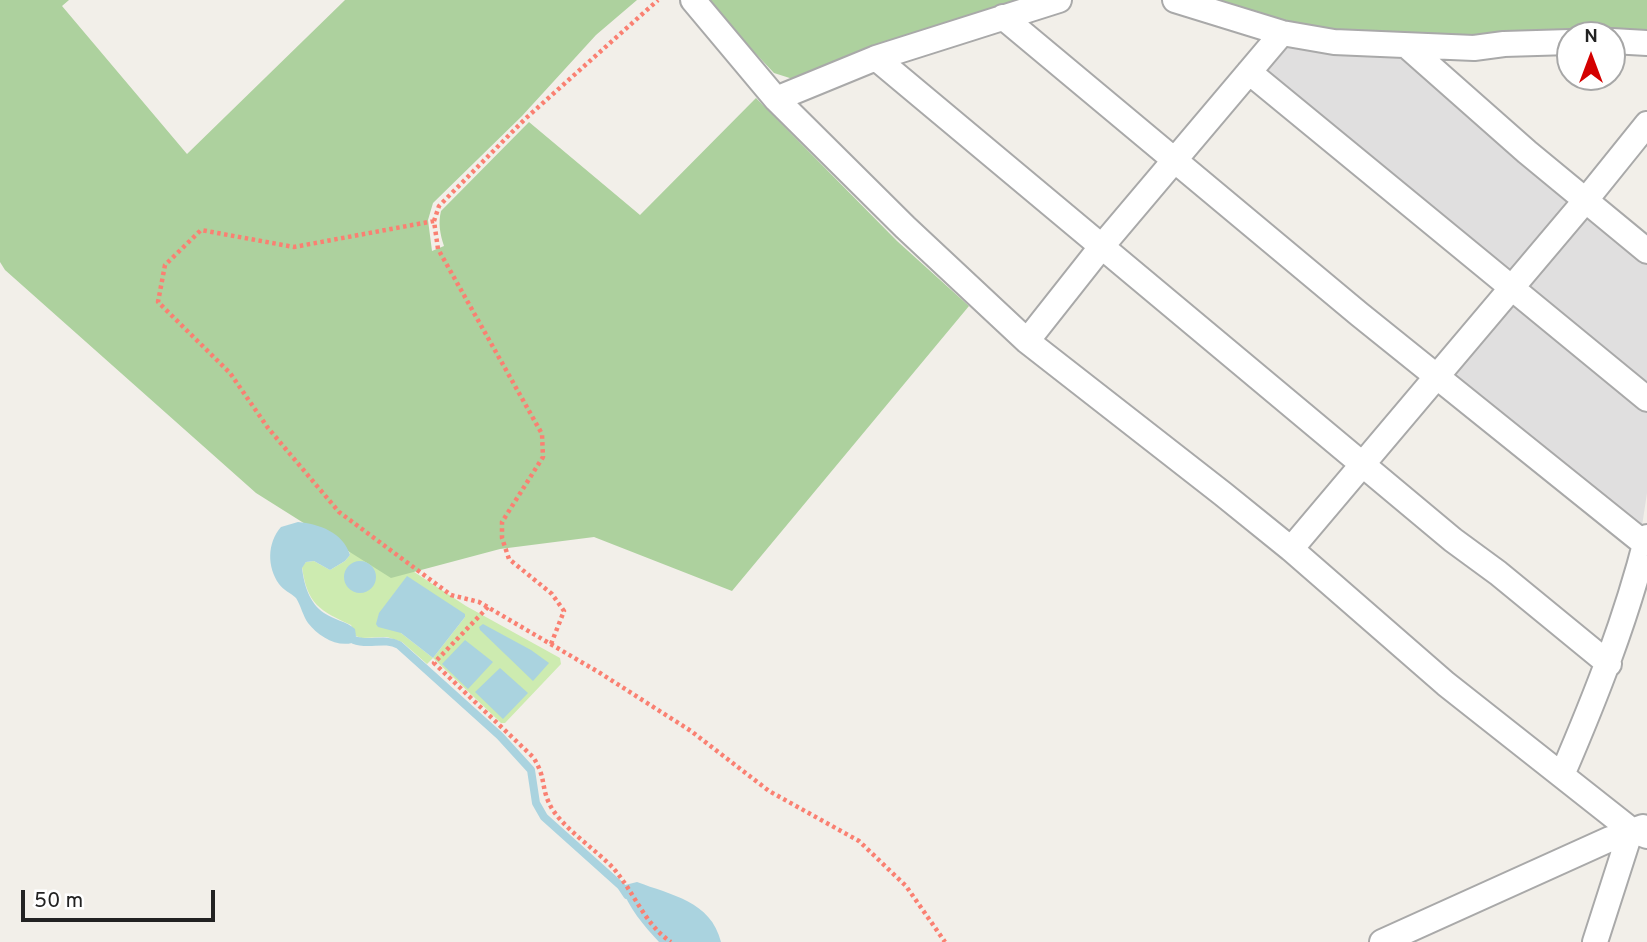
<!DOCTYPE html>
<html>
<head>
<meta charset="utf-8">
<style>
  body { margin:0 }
  #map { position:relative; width:1647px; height:942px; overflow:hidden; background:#f2efe9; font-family:Overpass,sans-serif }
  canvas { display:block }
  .north { position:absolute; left:1556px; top:21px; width:70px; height:70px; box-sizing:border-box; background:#fff; border:2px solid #a7a7a7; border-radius:50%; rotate:0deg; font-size:19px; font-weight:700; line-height:28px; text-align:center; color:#222 }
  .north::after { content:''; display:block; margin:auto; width:24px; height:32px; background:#d40000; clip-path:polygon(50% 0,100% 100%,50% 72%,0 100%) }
  .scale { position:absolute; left:21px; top:890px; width:194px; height:32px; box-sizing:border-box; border:4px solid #222; border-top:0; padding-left:9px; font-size:21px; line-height:24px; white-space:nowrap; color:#222; -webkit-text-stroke:5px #fff; paint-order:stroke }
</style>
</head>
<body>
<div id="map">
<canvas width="1647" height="942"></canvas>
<div class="north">N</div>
<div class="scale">50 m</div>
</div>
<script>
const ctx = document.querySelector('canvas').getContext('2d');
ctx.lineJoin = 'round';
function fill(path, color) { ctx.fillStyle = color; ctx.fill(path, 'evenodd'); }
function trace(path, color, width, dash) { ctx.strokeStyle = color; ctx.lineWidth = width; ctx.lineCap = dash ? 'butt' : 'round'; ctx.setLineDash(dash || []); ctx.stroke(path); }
fill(new Path2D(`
  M1286 41 1399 51 1570 197 1571 205 1513 274 1261 71Z
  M1583 214 1647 259V387L1524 284Z
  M1507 304H1515L1647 406V493L1642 526 1635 529 1451 379Z`), '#e0dfdf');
fill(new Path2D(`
  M348 547 402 564 466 606 560 658 561 664 505 723H501L433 658 427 664 402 642 387 637 361 638 356 636 351 625C320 611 307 604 302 567L306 562 314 561 330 570 345 561 350 555ZM465 614V617L433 658 401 633Z`), '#cdebb0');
fill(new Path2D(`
  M0 0H69L62 6 187 154 345 0H637L596 35 522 116 433 203 428 220 432 251 444 246C440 234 438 223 441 211L529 122 640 215 756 98 897 241 969 306 732 591 594 537 500 549 391 578 256 493 5 270 0 262Z
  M705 0H1042L796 80 774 73Z
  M1196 0H1647V38L1612 35 1340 37Z`), '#add19e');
fill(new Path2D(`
  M298 522C319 524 343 532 350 555L345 561 330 570 314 561 306 562 302 568C304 584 309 603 324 613 334 620 346 621 355 629L356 636 352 643C336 647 318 636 308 623 303 616 301 606 296 598 291 593 283 590 279 584 267 567 267 543 281 527Z
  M344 577a16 16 0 1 1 32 0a16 16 0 1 1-32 0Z
  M407 576 465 614V617L433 658 401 633 378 627 376 624 379 613Z
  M483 624 531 650 549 663 533 681 480 630 479 627Z
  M465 640 493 662 468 689 442 664Z
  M500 668 528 693 503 719 475 692Z
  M637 882C671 895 711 901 721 942H659C644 926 628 907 621 886Z`), '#aad3df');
trace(new Path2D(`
  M354 640C369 646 384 637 399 645L500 736 531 770 536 803 544 817 621 886 627 895`), '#aad3df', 8);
const street = new Path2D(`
  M693 0 776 99 905 227 1027 341 1223 494 1291 549 1446 684 1631 830 1647 836
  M1175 0 1282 33 1334 42 1474 48 1504 44 1570 42
  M1003 17 1359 314 1645 544
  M1612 41 1647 43
  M1407 46 1527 152 1647 251
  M876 58 1453 540 1498 573 1609 664
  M1249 72 1647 399
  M776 99 876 58 1059 0
  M1027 341 1102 246 1282 33
  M1291 549 1585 201 1647 124
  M1562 775C1596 696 1626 620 1647 537
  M1382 942 1610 839 1643 827
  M1595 942 1631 830`);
trace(street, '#a9a9a9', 28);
trace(new Path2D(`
  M434 221 294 247 201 230 165 265 158 302 230 373 268 428 339 512 451 595 479 602 600 673 691 731 769 791 859 841 906 886 945 942
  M488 607 434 663 533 757C546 777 541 786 549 803 559 826 597 850 614 869 634 892 645 925 671 942
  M551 644 564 611 552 594 509 559 502 538V522L543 457 542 434 438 249 434 221 439 206 525 119 658 0`), '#fa8072', 4.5, [3.5, 3.5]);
trace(street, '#fff', 24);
</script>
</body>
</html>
